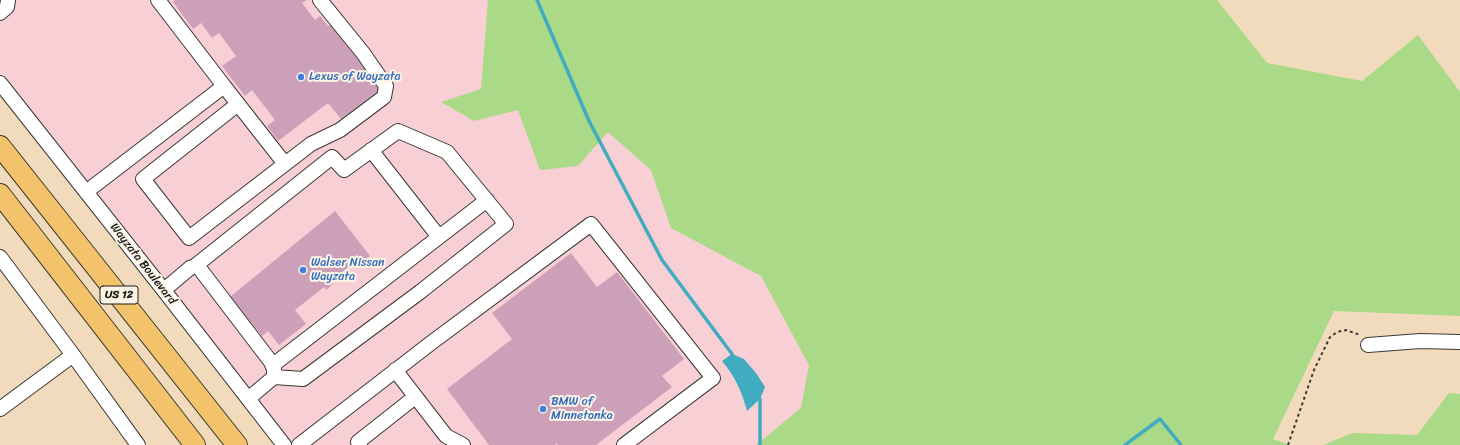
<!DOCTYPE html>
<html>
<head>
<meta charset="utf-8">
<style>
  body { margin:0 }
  canvas { display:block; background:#f2dbbc }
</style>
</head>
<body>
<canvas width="1460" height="445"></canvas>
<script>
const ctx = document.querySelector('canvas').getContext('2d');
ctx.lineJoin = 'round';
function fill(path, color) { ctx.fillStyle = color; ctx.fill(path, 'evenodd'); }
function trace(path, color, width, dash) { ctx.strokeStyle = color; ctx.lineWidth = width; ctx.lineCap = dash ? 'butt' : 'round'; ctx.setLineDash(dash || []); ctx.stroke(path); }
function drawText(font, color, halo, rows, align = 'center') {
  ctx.font = font + ' Sriracha,sans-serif'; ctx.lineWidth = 4; ctx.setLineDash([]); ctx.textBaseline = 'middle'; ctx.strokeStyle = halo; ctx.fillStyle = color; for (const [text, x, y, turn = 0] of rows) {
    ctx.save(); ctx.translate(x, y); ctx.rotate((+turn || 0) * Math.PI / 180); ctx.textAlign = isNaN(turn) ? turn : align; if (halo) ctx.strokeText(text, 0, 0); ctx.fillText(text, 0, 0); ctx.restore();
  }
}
fill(new Path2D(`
  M0 0H488L481 89 441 102 474 121 518 110 578 166 608 132 651 170 672 228 761 276 809 365 801 408 756 445H284L0 83Z`), '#f7cfd4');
fill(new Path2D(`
  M488 0H1217L1267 63 1362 81 1418 35 1460 92V316L1334 311 1273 439 1290 445H756L801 408 809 365 761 276 671 228 651 170 608 132 578 166 540 170 518 110 474 121 441 102 481 89Z
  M1449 393 1460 394V445H1323L1353 433 1417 435Z`), '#aad987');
fill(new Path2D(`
  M732 354 744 359 756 373 765 387 760 399 747 411C742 392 735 376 722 361Z`), '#41acc0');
trace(new Path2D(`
  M537 0 589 121 662 260 732 354
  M760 445V399
  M1125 445 1160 419 1181 445`), '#41acc0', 3.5);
fill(new Path2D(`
  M175 0H307L302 3 315 20 320 16 328 26 331 24 381 89 341 119 328 103 278 141 267 126 275 120 252 90 245 96 222 66 236 56 219 33 212 38 201 23 193 29 173 2Z
  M335 211 370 256 365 260H357L331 281 333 284 326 290 324 287 295 310 306 324 279 345 268 331 262 336 230 297Z
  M571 253 597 287 617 272 684 359 662 376 672 387 596 445H558L557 443 555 445H489L447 389 512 339 492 313Z`), '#cda0ba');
const minor = new Path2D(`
  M0 13 7 7 8 0
  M0 83 162 288 284 445
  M224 86 238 104 143 179 189 238 311 144 340 130 384 97 386 86 363 53 320 0
  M238 104 285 164
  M371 150 439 237
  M86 192 224 86 158 0
  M0 257 73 355 138 445
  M195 266 332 157 344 170 398 131 447 152 506 224 420 292 303 379 274 377
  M164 290 190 268 195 266 200 269 271 362 274 369V377L248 399
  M1368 345 1420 341 1460 342
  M273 365 487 200
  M395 370 446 436 463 445
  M0 409 73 355
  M299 445 431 343 591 224 713 378 624 445
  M360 445 358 442 415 397`);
const highway = new Path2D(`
  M0 146 237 445
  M0 194 195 445`);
trace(minor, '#3c3934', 16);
trace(highway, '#3c3934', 22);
trace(new Path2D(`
  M1288 445 1314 370 1330 337 1337 332 1346 330 1360 335`), '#3c3934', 2, [3, 3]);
trace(minor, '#fff', 14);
trace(highway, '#f2c36a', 20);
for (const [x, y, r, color] of [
  [301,77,4,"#3f7fe0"],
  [303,270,4,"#3f7fe0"],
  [543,409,4,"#3f7fe0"]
]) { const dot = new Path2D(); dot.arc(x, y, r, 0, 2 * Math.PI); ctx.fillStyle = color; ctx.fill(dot); trace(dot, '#fcf5e5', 1.5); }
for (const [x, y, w] of [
  [119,295,38]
]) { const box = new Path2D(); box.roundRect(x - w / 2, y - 9, w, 18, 3); ctx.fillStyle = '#fcf5e5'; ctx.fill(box); trace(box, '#1c1c1c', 1); }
drawText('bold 11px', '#1c1c1c', null, [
  ["US 12",119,295]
]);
drawText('12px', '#366cbe', '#fcf5e5', [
  ["Lexus of Wayzata",309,77],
  ["Walser Nissan",311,263],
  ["Wayzata",311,277],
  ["BMW of",551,402],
  ["Minnetonka",551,416]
], 'left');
drawText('12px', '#1c1c1c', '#fcf5e5', [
  ["Wayzata Boulevard",143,264,52]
]);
</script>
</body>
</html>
